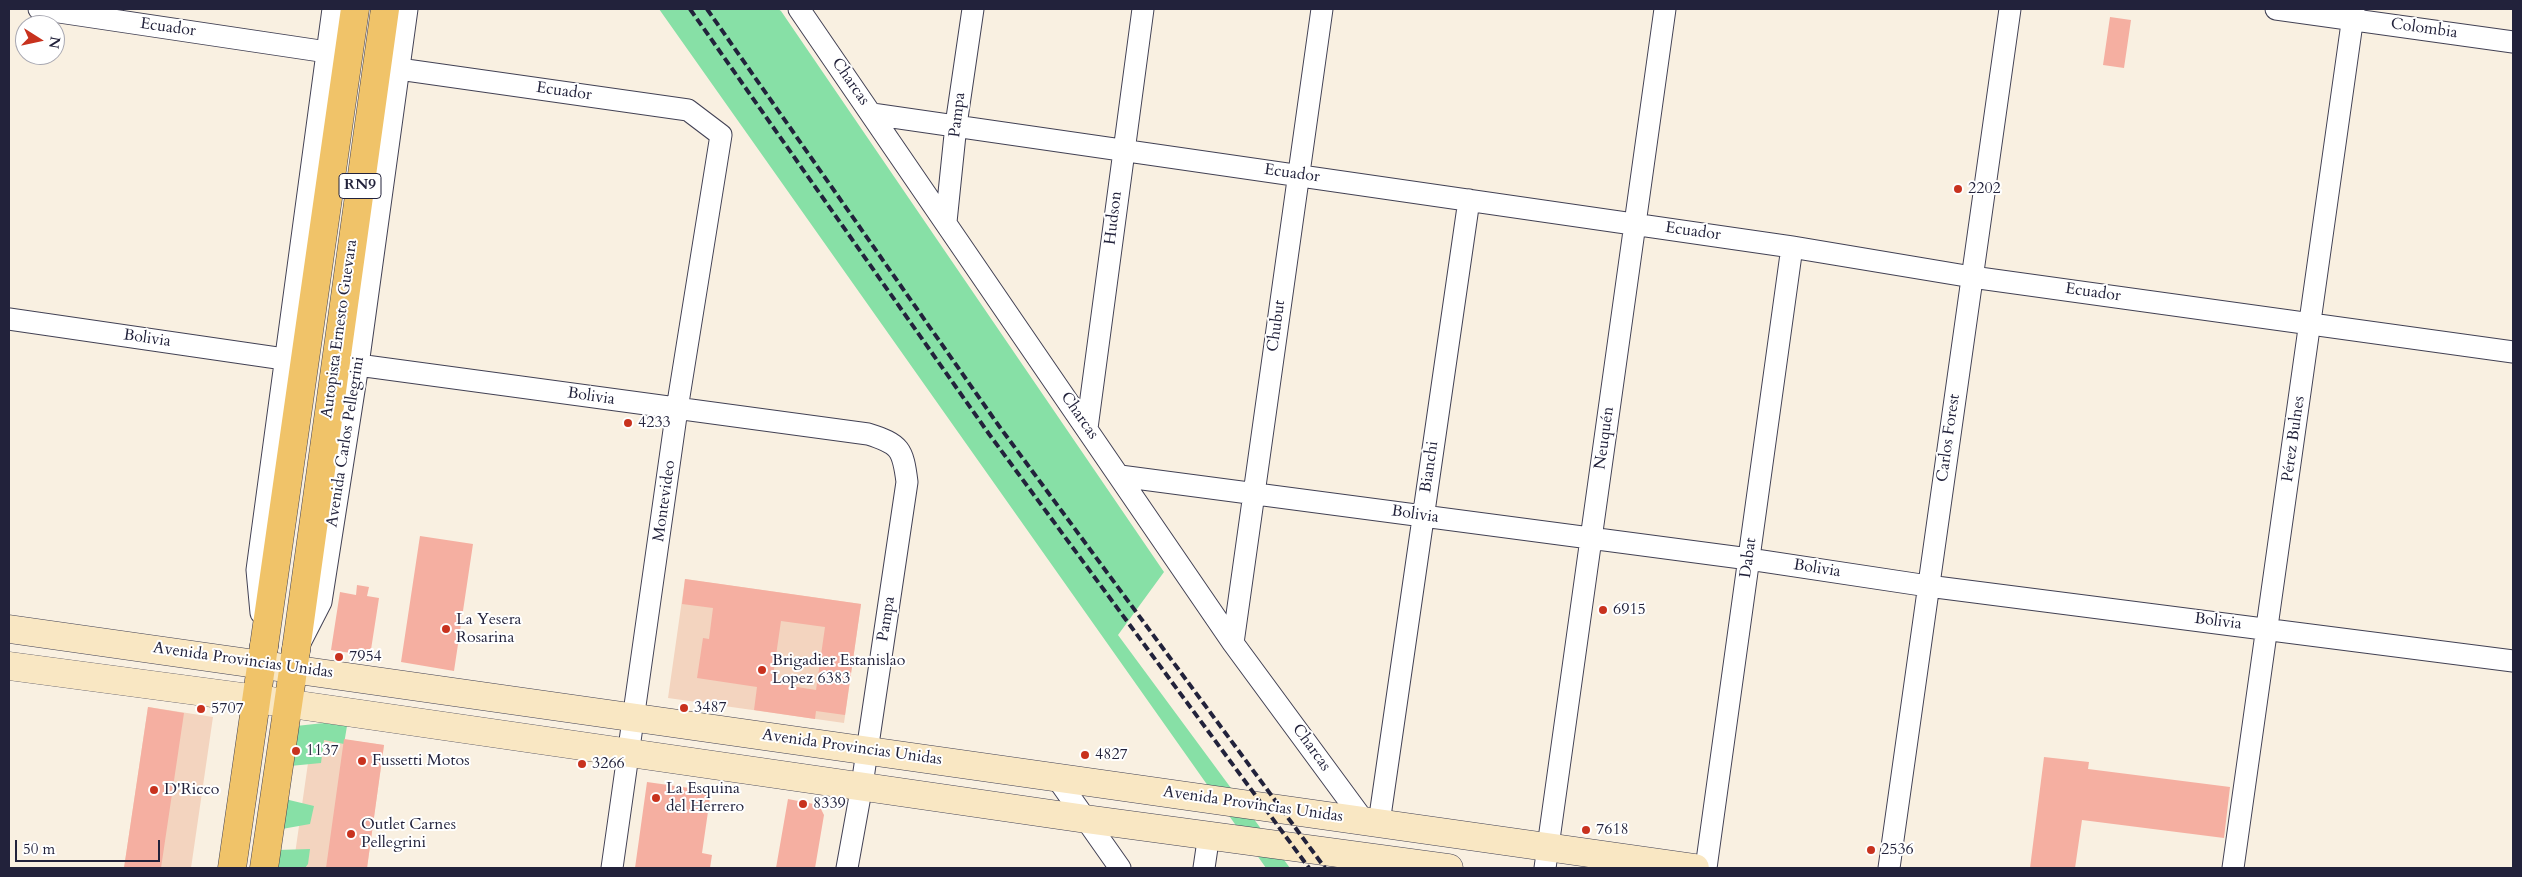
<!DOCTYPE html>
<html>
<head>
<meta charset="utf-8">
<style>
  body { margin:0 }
  #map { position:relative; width:2522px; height:877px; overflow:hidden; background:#f9f0e1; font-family:Cardo,serif }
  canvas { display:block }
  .frame { position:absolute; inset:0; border:10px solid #22223b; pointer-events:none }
  .north { position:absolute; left:15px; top:15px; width:50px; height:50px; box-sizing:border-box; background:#fff; border:1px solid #a7a7b1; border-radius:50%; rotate:100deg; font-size:14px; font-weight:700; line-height:20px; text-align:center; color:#22223b }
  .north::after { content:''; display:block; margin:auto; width:18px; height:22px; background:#c8321e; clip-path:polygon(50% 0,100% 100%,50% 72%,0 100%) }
  .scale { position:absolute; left:15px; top:840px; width:145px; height:22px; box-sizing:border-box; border:2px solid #22223b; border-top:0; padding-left:6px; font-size:15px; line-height:18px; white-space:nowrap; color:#22223b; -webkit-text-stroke:4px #fff; paint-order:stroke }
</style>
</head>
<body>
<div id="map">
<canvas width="2522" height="877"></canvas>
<div class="frame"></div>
<div class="north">N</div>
<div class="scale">50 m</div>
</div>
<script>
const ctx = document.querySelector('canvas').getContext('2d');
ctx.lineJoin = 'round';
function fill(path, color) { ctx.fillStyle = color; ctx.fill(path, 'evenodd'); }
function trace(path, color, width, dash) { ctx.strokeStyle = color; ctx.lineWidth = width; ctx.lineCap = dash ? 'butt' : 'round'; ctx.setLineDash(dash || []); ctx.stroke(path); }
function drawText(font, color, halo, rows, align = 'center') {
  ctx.font = font + ' Cardo,serif'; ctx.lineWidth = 4; ctx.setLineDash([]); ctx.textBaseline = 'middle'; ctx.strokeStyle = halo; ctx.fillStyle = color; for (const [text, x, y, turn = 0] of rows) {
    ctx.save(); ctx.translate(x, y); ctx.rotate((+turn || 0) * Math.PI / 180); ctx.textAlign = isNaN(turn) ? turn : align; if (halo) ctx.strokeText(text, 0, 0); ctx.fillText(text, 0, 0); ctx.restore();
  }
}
fill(new Path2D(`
  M685 579 861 604 844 723 668 698Z
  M148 707 213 717 191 868H124Z
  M312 735 384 745 367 868H293Z`), '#f3d4bf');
fill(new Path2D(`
  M659 9H778L781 11 1164 572 1118 635 1290 868H1266Z
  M324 723 347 726 344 744 324 740 321 763 290 766 296 726Z
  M285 799 314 806 310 824 282 829Z
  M310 849 308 864 305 868H274L277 850Z`), '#87e0a6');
fill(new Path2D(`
  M2110 17 2131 20 2124 68 2103 65Z
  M420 536 473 544 454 671 401 662Z
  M685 579 861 604 845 715 816 711 815 719 754 710 757 687 697 678 703 638 709 639 713 608 682 604ZM781 621 825 627 816 690 772 683Z
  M357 585 369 587 367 596 379 598 370 656 331 650 340 592 356 595Z
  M148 707 184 713 161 868H124Z
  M344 739 384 745 367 868H326Z
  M2044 757 2089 762 2088 769 2230 787 2224 838 2082 820 2075 868H2030Z
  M647 782 711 791 702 853 712 855 710 868H635Z
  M788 799 819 805 824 815 815 868H776Z`), '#f5afa1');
const street = new Path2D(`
  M39 9 327 52
  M799 9 1233 643 1364 821
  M2276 9 2513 42
  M399 69 688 110 721 135 677 409 612 868
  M872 114 1792 247 1972 277 2513 352
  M946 222 956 125 973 9
  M9 319 284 359
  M358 365 868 434C900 444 903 449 907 482L862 785 847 868
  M1087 428 1143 9
  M1120 476 1749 559 1928 586 2513 661
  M261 613 257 570 333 9
  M301 641 321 602 358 365 407 9
  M1233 643 1322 9
  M1056 777 1120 868
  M1379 823 1469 200
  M1204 868 1209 834
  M1545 868 1665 9
  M1706 868 1792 247
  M1889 868 2010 9
  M2233 868 2354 9`);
const secondary = new Path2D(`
  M9 629 1695 868
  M9 666 257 699 1086 819 1449 868`);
const primary = new Path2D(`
  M232 868 264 646
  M264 868 296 650`);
const highway = new Path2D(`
  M264 646 355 9
  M296 650 385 9`);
trace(street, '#424154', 23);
trace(secondary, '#424154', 29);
trace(primary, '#424154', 29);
trace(highway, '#424154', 29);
trace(street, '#fff', 21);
trace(secondary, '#f9e7c3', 28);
trace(primary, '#f0c369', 28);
trace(highway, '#f0c369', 28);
trace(new Path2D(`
  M690 9 989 434 1309 868
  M707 9 999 426 1325 868`), '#22223b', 4, [8, 4]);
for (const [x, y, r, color] of [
  [1958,189,5,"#c8321e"],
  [628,423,5,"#c8321e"],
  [1603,610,5,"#c8321e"],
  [446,629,5,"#c8321e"],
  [339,657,5,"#c8321e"],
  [762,670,5,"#c8321e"],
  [684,708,5,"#c8321e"],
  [201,709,5,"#c8321e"],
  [296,751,5,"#c8321e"],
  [1085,755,5,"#c8321e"],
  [362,761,5,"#c8321e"],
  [582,764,5,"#c8321e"],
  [154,790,5,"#c8321e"],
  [656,798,5,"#c8321e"],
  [803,804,5,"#c8321e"],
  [1586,830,5,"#c8321e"],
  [351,834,5,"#c8321e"],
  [1871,850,5,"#c8321e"]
]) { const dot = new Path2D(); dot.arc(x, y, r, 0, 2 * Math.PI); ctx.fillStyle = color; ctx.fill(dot); trace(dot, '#fff', 2); }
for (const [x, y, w] of [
  [360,186,42]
]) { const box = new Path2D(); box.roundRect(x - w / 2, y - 12.5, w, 25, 4); ctx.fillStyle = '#fff'; ctx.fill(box); trace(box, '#22223b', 1); }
drawText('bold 15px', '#22223b', null, [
  ["RN9",360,186]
]);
drawText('16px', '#22223b', '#fff', [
  ["Ecuador",168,28,8],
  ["Colombia",2424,29,8],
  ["Charcas",850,82,55],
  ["Ecuador",564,92,8],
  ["Pampa",958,115,-83],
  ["Ecuador",1292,174,8],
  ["Hudson",1114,218,-83],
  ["Ecuador",1693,232,8],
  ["Ecuador",2093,293,8],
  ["Chubut",1277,326,-82],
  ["Autopista Ernesto Guevara",340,329,-82],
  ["Bolivia",147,339,8],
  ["Bolivia",591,397,8],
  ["Charcas",1079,416,55],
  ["Neuquén",1605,438,-82],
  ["Carlos Forest",1949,438,-82],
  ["Pérez Bulnes",2294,439,-82],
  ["Avenida Carlos Pellegrini",346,442,-81],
  ["Bianchi",1430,467,-82],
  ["Montevideo",665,501,-82],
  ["Bolivia",1415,515,8],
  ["Dabat",1749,558,-82],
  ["Bolivia",1817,569,9],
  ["Pampa",887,619,-81],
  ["Bolivia",2218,622,7],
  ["Avenida Provincias Unidas",243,661,8],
  ["Avenida Provincias Unidas",852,748,8],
  ["Charcas",1311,748,54],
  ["Avenida Provincias Unidas",1253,805,8]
]);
drawText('16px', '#22223b', '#fff', [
  ["2202",1968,189],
  ["4233",638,423],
  ["6915",1613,610],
  ["La Yesera",456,620],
  ["Rosarina",456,638],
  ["7954",349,657],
  ["Brigadier Estanislao",772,661],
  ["Lopez 6383",772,679],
  ["3487",694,708],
  ["5707",211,709],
  ["1137",306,751],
  ["4827",1095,755],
  ["Fussetti Motos",372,761],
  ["3266",592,764],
  ["La Esquina",666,789],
  ["del Herrero",666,807],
  ["D'Ricco",164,790],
  ["8339",813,804],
  ["Outlet Carnes",361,825],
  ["Pellegrini",361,843],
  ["7618",1596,830],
  ["2536",1881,850]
], 'left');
</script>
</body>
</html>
